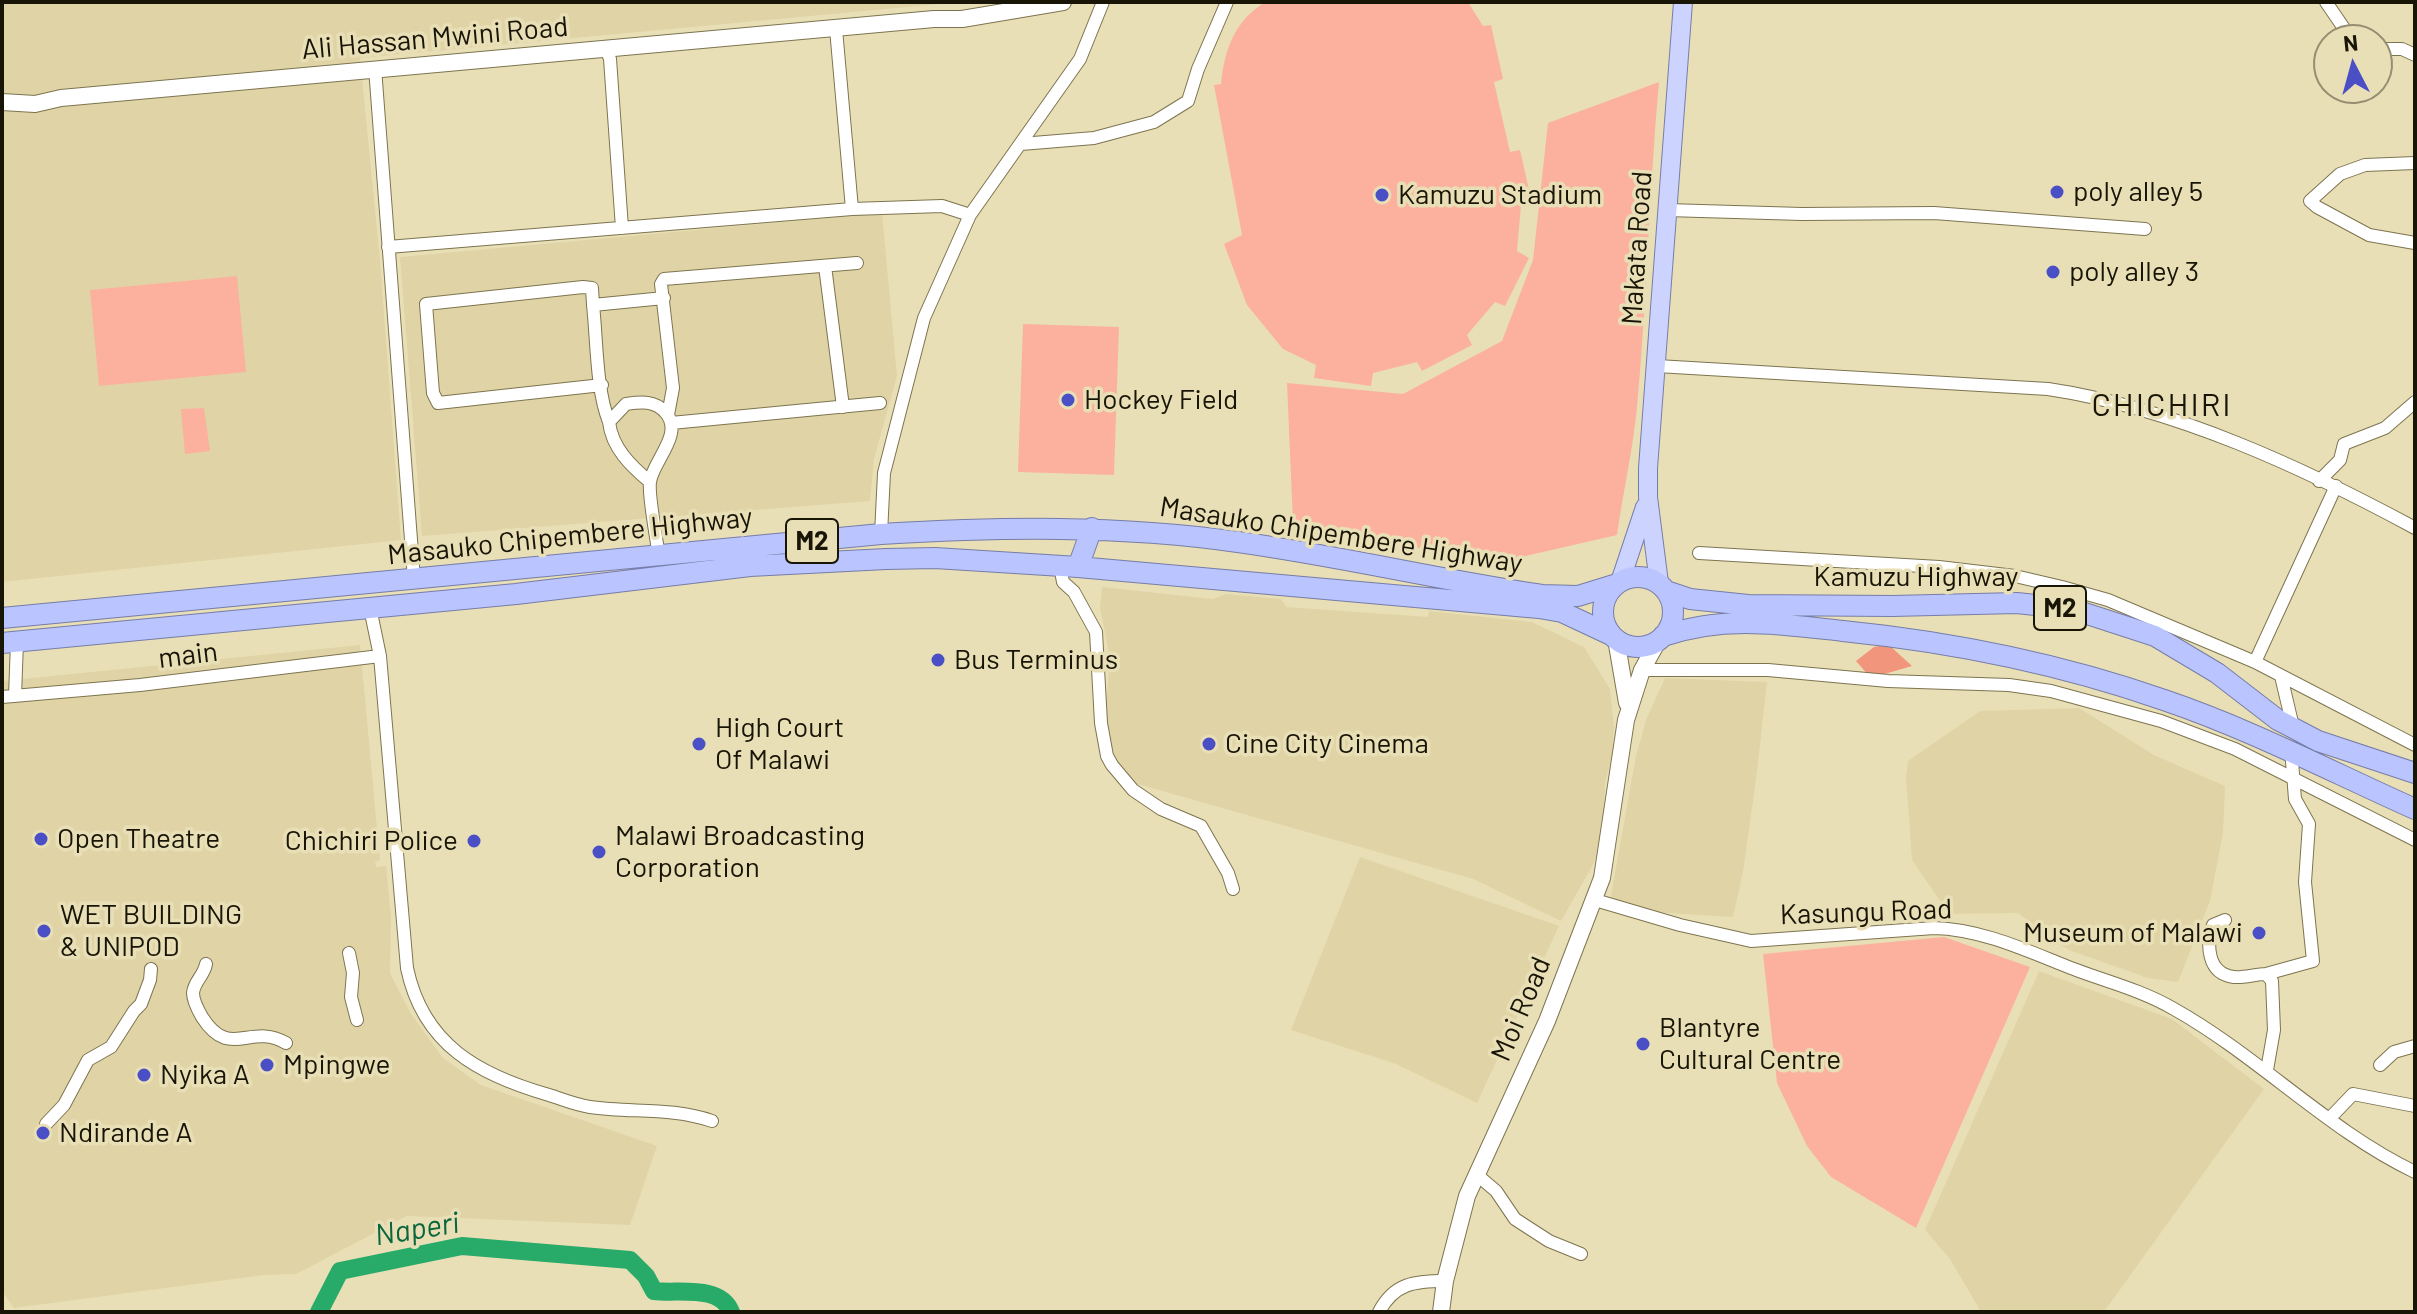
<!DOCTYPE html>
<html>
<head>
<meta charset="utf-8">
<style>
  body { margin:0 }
  #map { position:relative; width:2417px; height:1314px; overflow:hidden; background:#e9dfb7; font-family:Barlow,sans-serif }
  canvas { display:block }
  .frame { position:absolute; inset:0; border:4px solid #181406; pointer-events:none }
  .north { position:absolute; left:2313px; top:24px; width:80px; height:80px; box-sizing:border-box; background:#e9dfb7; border:2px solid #958e70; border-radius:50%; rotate:354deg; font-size:22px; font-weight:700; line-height:32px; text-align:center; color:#181406 }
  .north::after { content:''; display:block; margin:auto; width:28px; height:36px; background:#4a4fc5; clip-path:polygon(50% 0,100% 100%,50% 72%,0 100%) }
</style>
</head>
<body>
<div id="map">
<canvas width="2417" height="1314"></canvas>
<div class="frame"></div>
<div class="north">N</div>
</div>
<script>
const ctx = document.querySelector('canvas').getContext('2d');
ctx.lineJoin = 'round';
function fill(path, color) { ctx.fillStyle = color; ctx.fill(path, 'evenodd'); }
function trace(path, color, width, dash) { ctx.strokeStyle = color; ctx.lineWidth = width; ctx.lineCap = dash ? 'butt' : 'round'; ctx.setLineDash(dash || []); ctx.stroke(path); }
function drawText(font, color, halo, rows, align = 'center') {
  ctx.font = font + ' Barlow,sans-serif'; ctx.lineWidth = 7; ctx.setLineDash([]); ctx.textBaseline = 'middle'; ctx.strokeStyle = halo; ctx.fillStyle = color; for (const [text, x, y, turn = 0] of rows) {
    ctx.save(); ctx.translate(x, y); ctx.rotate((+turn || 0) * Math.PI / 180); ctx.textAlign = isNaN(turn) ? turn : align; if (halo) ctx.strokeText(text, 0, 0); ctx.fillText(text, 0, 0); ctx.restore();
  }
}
fill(new Path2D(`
  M2 2H961L360 58 380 260 401 540 2 582Z
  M882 213 897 376 874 459 870 501 422 536 400 257Z
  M1102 587 1213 599 1226 594 1281 599 1286 607 1428 617 1429 611 1532 622 1584 647 1610 689 1614 728 1612 756 1605 782 1604 826 1594 863 1561 921 1473 879 1134 783 1111 752 1105 721 1110 658 1100 608Z
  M360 645 380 860 375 862 376 867 386 866 391 916 390 973 411 1014 443 1058 481 1085 657 1146 630 1225 407 1216 296 1274 264 1275 14 1308 2 1291V681Z
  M1665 678 1767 682 1757 772 1743 872 1733 917 1652 912 1610 901 1636 756 1646 720Z
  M2079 708 2154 755 2225 786 2223 833 2210 901 2178 982 2148 978 2072 951 2060 945 2018 913 1949 914 1912 860 1906 776 1908 761 1980 711Z
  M1360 857 1559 926 1477 1103 1396 1064 1291 1030Z
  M2039 971 2172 1019 2264 1089 2104 1312H1981L1950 1259 1925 1230Z`), '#e0d4a6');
fill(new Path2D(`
  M1266 2H1468L1483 26 1491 25 1503 79 1494 82 1510 152 1520 150 1532 203 1521 205 1517 251 1529 258 1505 306 1495 302 1467 335 1472 345 1422 371 1417 362 1373 373 1371 386 1314 378 1316 365 1283 349 1247 305 1224 244 1242 235 1214 85 1221 84C1224 51 1235 19 1266 2Z
  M1659 82C1649 190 1647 299 1637 407 1633 450 1623 492 1617 535L1495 563 1293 523 1287 383 1403 394 1502 341 1533 260 1548 123Z
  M237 276 246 372 99 386 90 290Z
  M1023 324 1119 327 1114 475 1018 472Z
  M204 408 210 451 185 454 181 409Z
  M1944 937 2030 967 1916 1228 1831 1177 1807 1146 1777 1083 1763 954Z`), '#fbb19e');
fill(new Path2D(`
  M1888 644 1912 666 1871 678 1856 661 1874 647Z`), '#f2957d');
trace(new Path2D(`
  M319 1312 340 1271 462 1246 630 1260 646 1276 654 1291C678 1294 720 1284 731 1312`), '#28aa68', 18);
const minor = new Path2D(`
  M2326 2 2352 40
  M836 29 852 209
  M2377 49H2402L2415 55
  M607 51 610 59 622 228
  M375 68 414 579
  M1021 144 1094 138 1154 122 1188 101 1198 69 1227 2
  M2415 163 2365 165 2340 174 2310 201 2317 207 2369 235 2415 243
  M1667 210 1802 214 1934 213 2145 229
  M388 247 852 209 942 206 970 215
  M825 266 843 407
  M593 305 664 298
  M1657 366 2048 389C2175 408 2304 468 2415 528
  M602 385 438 403 433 393 426 304 583 287 592 288 593 305C597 341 596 389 609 422
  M668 415 673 388 661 284 664 279 857 263
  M671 423 880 403
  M2319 481 2340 460 2344 444 2385 428 2415 402
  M650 482C631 466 612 448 609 422L626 404C641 402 655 400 666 413 684 434 653 461 650 482 648 496 657 540 659 557
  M881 534 884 473 924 318 970 215 1080 59 1103 2
  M1699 553 1939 567 2015 576 2062 587 2108 600 2255 662 2415 745
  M1060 566 1063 582 1074 592 1096 632 1101 723 1107 756 1112 765 1133 790 1161 809 1201 826 1228 873 1233 889
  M370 608 380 656 407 968C423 1045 479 1075 549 1095 562 1099 576 1105 590 1107 631 1113 672 1107 712 1121
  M2255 662 2336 486
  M1642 670H1768L1888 681 2009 685 2051 691 2161 721 2235 749 2415 840
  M2281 676 2294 731
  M15 696 17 642
  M2 697 140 685 380 656
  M1595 900 1680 925 1751 941 1934 928C1978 929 2021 948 2061 964 2099 980 2138 988 2174 1009 2258 1056 2329 1131 2415 1172
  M2225 920 2213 925C2206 944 2207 974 2234 977 2244 978 2256 974 2266 974L2272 981 2274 1030 2267 1070
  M349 953 353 973 351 997 357 1020
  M206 964C204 976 194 981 193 993 193 1001 198 1010 202 1017 230 1061 250 1022 286 1043
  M2266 974 2313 961 2305 882 2309 824 2295 799 2291 749
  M2380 1065 2394 1052 2415 1046
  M2330 1118 2353 1094 2415 1106
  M46 1124 64 1105 88 1060 111 1047 134 1011 141 1004 150 980 151 969
  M1476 1174 1496 1191 1515 1219 1549 1241 1581 1254
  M1379 1312C1394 1283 1415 1281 1445 1281`);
const secondary = new Path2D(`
  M2 102 35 104 61 98C352 70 643 47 934 19H962L1063 2
  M1616 639 1627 703
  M1441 1312 1445 1281 1467 1196 1547 1021 1602 878 1626 720 1642 670 1658 641`);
const primary = new Path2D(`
  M1620 582 1645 507
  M1659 583 1648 497V468L1683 2`);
const trunk = new Path2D(`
  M1078 567 1092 528
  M1603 612a35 35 0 1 1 70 0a35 35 0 1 1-70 0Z
  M1666 591 1690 599 1748 605 1892 606 2017 603 2072 609 2155 636 2217 673 2278 720 2318 741 2415 773
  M2 618 881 534C1000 527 1118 525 1238 542 1340 556 1440 580 1542 595L1578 596 1617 584
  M1663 636C1725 615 1780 624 1843 631 1952 642 2061 664 2164 700 2250 729 2332 772 2415 809
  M2 643 516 594 750 566 886 559 935 558 1078 567 1539 608 1562 612 1611 635`);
trace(minor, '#7d744f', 14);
trace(secondary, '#7d744f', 18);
trace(primary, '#767da7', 20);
trace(trunk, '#767da7', 22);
trace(minor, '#fff', 12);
trace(secondary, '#fff', 16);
trace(primary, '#cbd3fe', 18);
trace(trunk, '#bac4fe', 20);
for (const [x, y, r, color] of [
  [2057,192,8,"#4a4fc5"],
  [1382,195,8,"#4a4fc5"],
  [2053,272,8,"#4a4fc5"],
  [1068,400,8,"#4a4fc5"],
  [938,660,8,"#4a4fc5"],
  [699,744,8,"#4a4fc5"],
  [1209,744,8,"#4a4fc5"],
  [41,839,8,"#4a4fc5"],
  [474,841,8,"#4a4fc5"],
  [599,852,8,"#4a4fc5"],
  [44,931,8,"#4a4fc5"],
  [2259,933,8,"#4a4fc5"],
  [1643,1044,8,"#4a4fc5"],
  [267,1065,8,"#4a4fc5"],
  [144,1075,8,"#4a4fc5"],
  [43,1133,8,"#4a4fc5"]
]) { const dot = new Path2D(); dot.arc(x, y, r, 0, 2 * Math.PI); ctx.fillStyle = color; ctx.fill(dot); trace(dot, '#e9dfb7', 3); }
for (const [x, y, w] of [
  [812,541,52],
  [2060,608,52]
]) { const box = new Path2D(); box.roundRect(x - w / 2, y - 22, w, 44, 6); ctx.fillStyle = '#e9dfb7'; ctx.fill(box); trace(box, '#181406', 2); }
drawText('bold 26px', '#181406', null, [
  ["M2",812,541],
  ["M2",2060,608]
]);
drawText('28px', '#181406', '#e9dfb7', [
  ["Ali Hassan Mwini Road",435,38,-5],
  ["Makata Road",1637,248,-86],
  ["Masauko Chipembere Highway",1341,535,9],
  ["Masauko Chipembere Highway",570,536,-6],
  ["Kamuzu Highway",1916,577],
  ["main",188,655,-7],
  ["Kasungu Road",1866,912,-2],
  ["Moi Road",1521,1009,-67]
]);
drawText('28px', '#181406', '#e9dfb7', [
  ["poly alley 5",2073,192],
  ["Kamuzu Stadium",1398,195],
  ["poly alley 3",2069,272],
  ["Hockey Field",1084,400],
  ["Bus Terminus",954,660],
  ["High Court",715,728],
  ["Of Malawi",715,760],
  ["Cine City Cinema",1225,744],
  ["Malawi Broadcasting",615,836],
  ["Corporation",615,868],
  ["Open Theatre",57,839],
  ["Chichiri Police",458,841,"right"],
  ["WET BUILDING",60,915],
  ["& UNIPOD",60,947],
  ["Museum of Malawi",2243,933,"right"],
  ["Blantyre",1659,1028],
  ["Cultural Centre",1659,1060],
  ["Mpingwe",283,1065],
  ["Nyika A",160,1075],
  ["Ndirande A",59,1133]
], 'left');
drawText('italic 30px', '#0b673b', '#e9dfb7', [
  ["Naperi",417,1229,-9]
]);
ctx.letterSpacing = '2px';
drawText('32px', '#181406', '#e9dfb7', [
  ["CHICHIRI",2162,405]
]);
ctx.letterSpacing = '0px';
</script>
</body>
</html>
